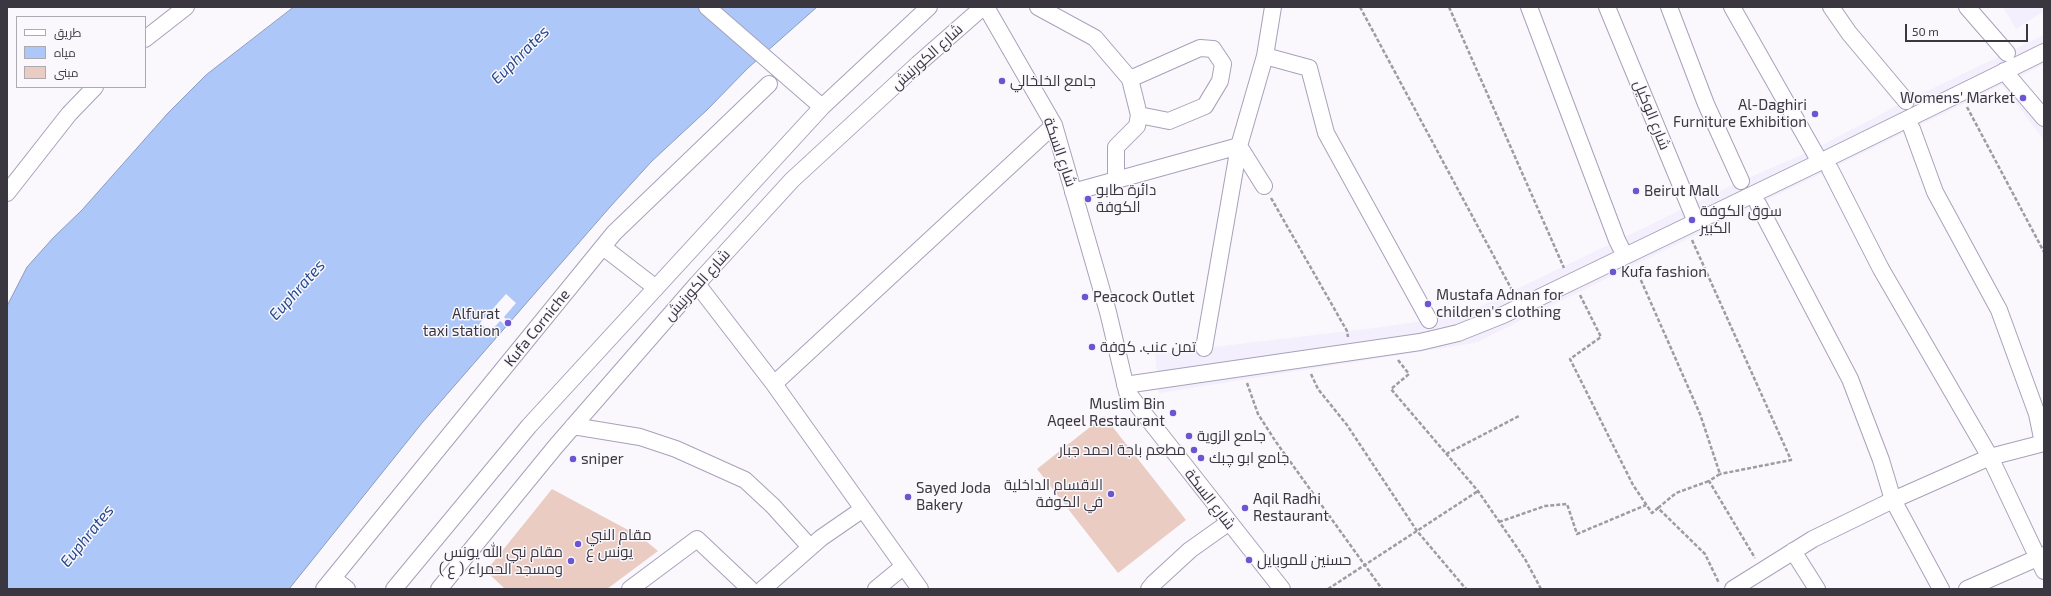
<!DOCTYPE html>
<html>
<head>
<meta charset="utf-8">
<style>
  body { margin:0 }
  #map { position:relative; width:2051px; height:596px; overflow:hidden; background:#faf8fd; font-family:"Exo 2",Cairo,sans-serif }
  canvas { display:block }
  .frame { position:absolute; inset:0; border:8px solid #3a3741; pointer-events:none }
  .legend { position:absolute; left:16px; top:16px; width:130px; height:72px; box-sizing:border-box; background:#faf8fd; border:1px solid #adabb2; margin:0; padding:5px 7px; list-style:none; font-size:12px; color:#3a3741 }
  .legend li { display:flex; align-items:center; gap:8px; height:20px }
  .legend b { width:20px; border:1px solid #adabb2 }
  .scale { position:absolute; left:1905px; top:24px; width:123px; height:18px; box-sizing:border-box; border:2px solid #3a3741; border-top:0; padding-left:5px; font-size:12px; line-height:14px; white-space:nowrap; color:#3a3741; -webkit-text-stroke:3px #faf8fd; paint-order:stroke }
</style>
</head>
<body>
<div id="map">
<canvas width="2051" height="596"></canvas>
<div class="frame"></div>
<ul class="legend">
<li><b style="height:5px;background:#fff"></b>طريق</li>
<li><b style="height:11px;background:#adc7f8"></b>مياه</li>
<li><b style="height:11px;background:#eaccc2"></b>مبنى</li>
</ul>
<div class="scale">50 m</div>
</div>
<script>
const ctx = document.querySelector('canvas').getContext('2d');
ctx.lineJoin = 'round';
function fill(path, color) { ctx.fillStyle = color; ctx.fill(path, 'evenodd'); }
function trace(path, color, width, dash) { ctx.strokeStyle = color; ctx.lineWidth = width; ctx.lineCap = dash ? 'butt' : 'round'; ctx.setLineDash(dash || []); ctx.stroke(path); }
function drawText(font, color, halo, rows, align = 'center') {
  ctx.font = font + ' "Exo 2",Cairo,sans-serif'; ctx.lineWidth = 3; ctx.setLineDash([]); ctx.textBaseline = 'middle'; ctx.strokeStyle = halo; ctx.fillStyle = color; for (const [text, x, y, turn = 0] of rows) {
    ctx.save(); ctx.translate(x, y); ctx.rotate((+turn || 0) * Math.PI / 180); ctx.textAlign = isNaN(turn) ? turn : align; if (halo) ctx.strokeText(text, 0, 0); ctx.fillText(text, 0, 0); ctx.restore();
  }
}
fill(new Path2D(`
  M2003 7H2044V11L2016 29Z
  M2044 35V64L2017 78 2044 112V140L2002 85 1475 343 1159 393 1155 354 1382 327 1463 315 1741 181 1813 150 1906 101Z`), '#f3effc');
const water = new Path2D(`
  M294 7H817L748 68 707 110 652 161 610 207 422 423 289 589H7V306L27 267 53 238 82 210 168 113 206 75Z`);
fill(water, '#adc7f8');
trace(water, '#8a9cc1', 1);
fill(new Path2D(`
  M506 294 516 303 504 317 510 323 507 326 500 321 490 332 480 323Z`), '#faf8fd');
fill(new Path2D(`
  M1104 416 1186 520 1118 573 1037 469Z
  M552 489 641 537 658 551 607 589H505L486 571Z`), '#eaccc2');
const minor = new Path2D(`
  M707 7 822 107
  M986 7 1054 125 1108 312 1127 392 1282 589
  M1038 7 1095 38 1130 79 1139 115 1137 126 1116 147V181
  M1529 7 1617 240 1625 256
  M1607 7 1696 222
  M1669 7 1706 104 1741 181
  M1732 7 1820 162
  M1831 7 1849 33 1906 101
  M1967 7 2007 53
  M145 39 186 7
  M1265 56 1309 68 1326 133 1429 320
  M2004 71 2044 118
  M1130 79 1200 48 1213 49 1223 64 1220 81 1205 106 1169 121 1139 115
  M1912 129 1935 192 1999 310 2037 414 2043 443
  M1830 169 1881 269 1990 457 2044 571
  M1073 192 1239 146 1264 186
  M7 193 69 114 95 87
  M1758 204 1850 379 1881 460 1893 500 1941 589
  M603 247 656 288
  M697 284 774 384 920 589
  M1204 348 1239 146 1265 56 1273 7
  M774 384 1054 125
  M1125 385 1420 342 1458 333 1503 315 1820 162 2044 52
  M573 426 640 437 676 449 745 480 773 506 810 547
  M1793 551 1817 589
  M333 578 347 589
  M324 589 614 233 769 84
  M394 589 529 426 822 107 929 7
  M439 589 556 446 697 284 792 180 918 64 983 7
  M630 589 697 539 750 589
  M763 589 821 538 863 509
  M876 589 904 566
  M1149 589 1153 584 1190 550 1228 523
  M1733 589 1813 539 1893 500 1990 457 2044 443
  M1967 589 2044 555`);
trace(minor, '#a8a1ba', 18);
trace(new Path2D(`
  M1360 7 1513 292
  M1449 7 1564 268
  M1967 107 2044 252
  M1271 198 1347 331 1348 337
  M1692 240 1791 460 1720 474
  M1636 269 1700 414 1720 474 1709 481 1755 558
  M1580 295 1601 337 1570 359 1633 485 1652 513 1658 508 1705 554 1719 583
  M1398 360 1409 374 1391 389 1478 491 1525 559 1541 589
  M1311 374 1318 389 1347 425 1417 531 1466 589
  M1247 383 1258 414 1276 442 1382 589
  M1446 454 1519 416
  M1658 508 1676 493 1709 481
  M1499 522 1545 506 1567 504 1577 534 1646 505
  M1328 589 1478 491`), '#9e9ba3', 2.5, [4, 2]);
trace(minor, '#fff', 16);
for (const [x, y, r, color] of [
  [1002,81,4,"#6a56d0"],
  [2023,98,4,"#6a56d0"],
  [1815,114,4,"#6a56d0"],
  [1636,191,4,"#6a56d0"],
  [1088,199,4,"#6a56d0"],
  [1692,220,4,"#6a56d0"],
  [1613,272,4,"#6a56d0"],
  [1085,297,4,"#6a56d0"],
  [1428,304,4,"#6a56d0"],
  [508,323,4,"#6a56d0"],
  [1092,347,4,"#6a56d0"],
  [1173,413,4,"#6a56d0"],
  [1189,436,4,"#6a56d0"],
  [1194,450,4,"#6a56d0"],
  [1201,458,4,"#6a56d0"],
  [573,459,4,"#6a56d0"],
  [1111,494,4,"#6a56d0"],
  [908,497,4,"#6a56d0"],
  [1245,508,4,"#6a56d0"],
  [578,544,4,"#6a56d0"],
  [1249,560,4,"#6a56d0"],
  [571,561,4,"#6a56d0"]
]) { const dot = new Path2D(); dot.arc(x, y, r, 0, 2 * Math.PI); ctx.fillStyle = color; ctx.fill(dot); trace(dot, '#faf8fd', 1.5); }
drawText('15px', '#3a3741', '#faf8fd', [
  ["شارع الكورنيش",927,57,-42],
  ["شارع الوكيل",1652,115,68],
  ["شارع السكة",1060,152,71],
  ["شارع الكورنيش",697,285,-48],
  ["Kufa Corniche",537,328,-51],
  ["شارع السكة",1210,499,52]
]);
drawText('15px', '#3a3741', '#faf8fd', [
  ["جامع الخلخالي",1010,81],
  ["Womens' Market",2015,98,"right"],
  ["Al-Daghiri",1807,105,"right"],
  ["Furniture Exhibition",1807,122,"right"],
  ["دائرة طابو",1096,190],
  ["الكوفة",1096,207],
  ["Beirut Mall",1644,191],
  ["سوق الكوفة",1700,211],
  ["الكبير",1700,228],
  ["Kufa fashion",1621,272],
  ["Mustafa Adnan for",1436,295],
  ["children's clothing",1436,312],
  ["Peacock Outlet",1093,297],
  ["Alfurat",500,314,"right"],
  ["taxi station",500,331,"right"],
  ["تمن عنب. كوفة",1100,347],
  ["Muslim Bin",1165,404,"right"],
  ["Aqeel Restaurant",1165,421,"right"],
  ["جامع الزوية",1197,436],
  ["مطعم باجة احمد جبار",1186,450,"right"],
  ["جامع ابو چبك",1209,458],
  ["sniper",581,459],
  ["الاقسام الداخلية",1103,485,"right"],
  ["في الكوفة",1103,502,"right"],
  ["Sayed Joda",916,488],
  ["Bakery",916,505],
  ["Aqil Radhi",1253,499],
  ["Restaurant",1253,516],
  ["مقام النبي",586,535],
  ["يونس ع",586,552],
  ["مقام نبي الله يونس",563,552,"right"],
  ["( ع ) ومسجد الحمراء",563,569,"right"],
  ["حسنين للموبايل",1257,560]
], 'left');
drawText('italic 16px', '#274a8f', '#faf8fd', [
  ["Euphrates",520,55,-45],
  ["Euphrates",297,290,-48],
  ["Euphrates",87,536,-51]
]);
</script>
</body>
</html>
